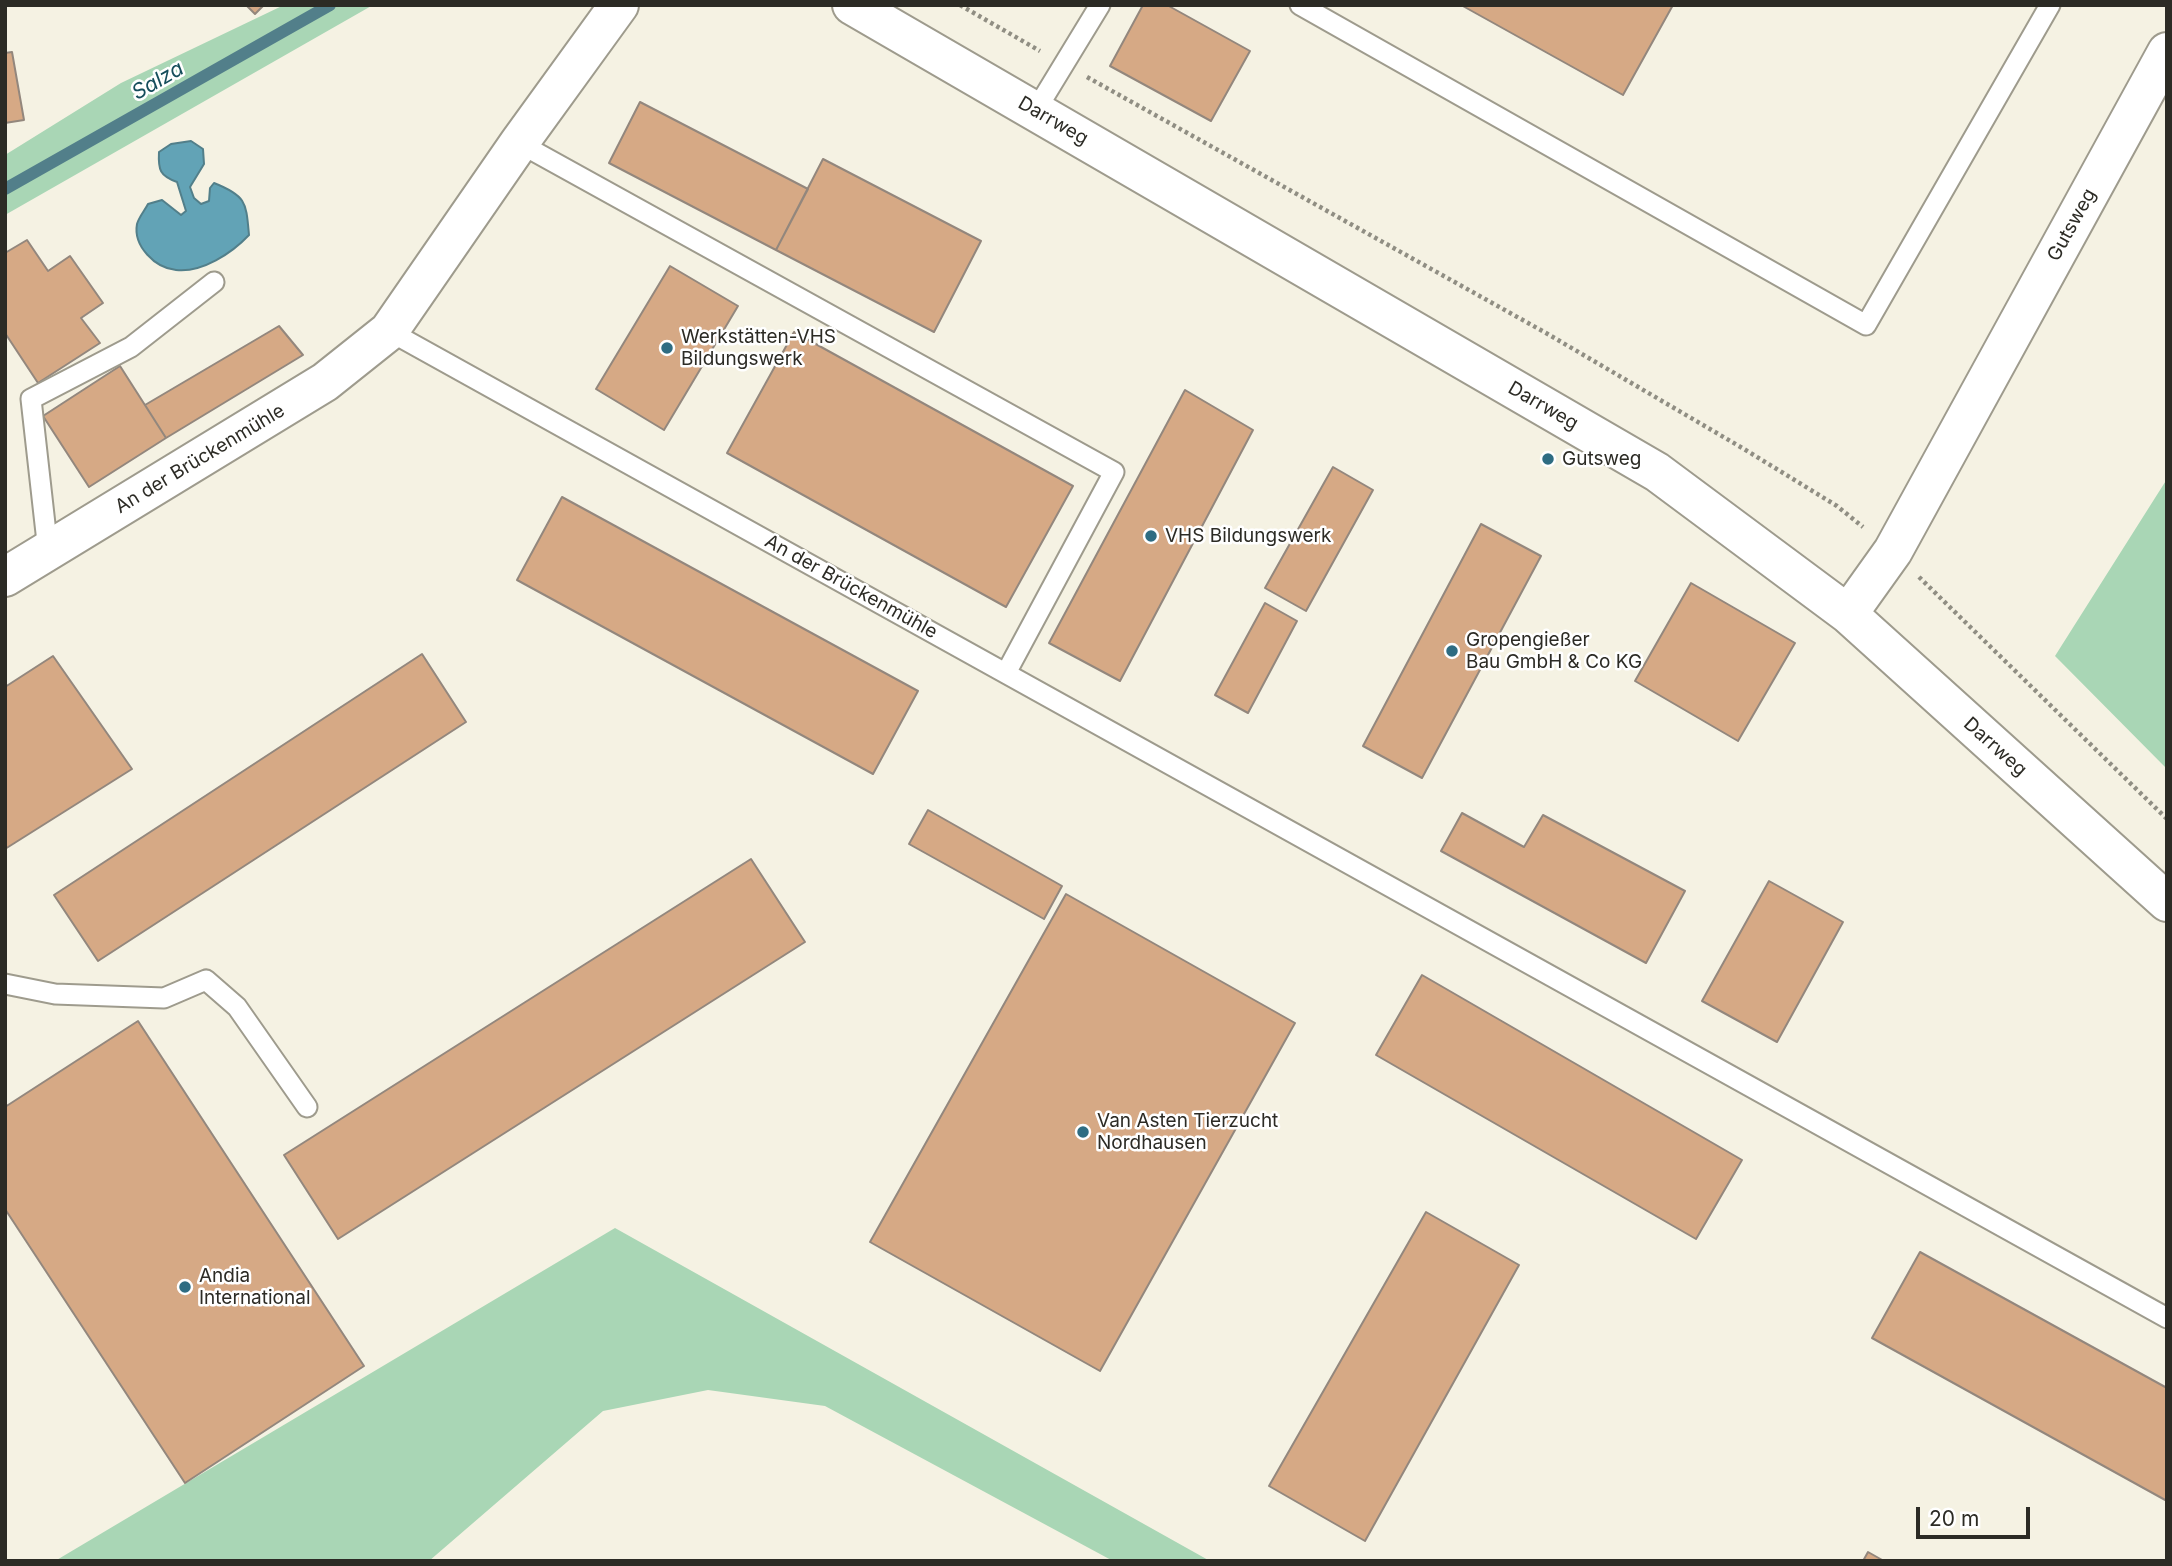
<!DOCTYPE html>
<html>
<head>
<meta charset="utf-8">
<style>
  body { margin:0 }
  #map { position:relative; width:2172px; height:1566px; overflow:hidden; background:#f5f2e3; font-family:Inter,sans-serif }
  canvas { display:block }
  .frame { position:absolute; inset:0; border:7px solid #2c2b25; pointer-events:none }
  .scale { position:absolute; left:1916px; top:1507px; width:114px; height:32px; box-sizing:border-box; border:4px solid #2c2b25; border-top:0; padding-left:9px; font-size:21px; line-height:24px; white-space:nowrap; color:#2c2b25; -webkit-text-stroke:5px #fff; paint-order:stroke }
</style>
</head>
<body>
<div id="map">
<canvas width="2172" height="1566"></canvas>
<div class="frame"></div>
<div class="scale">20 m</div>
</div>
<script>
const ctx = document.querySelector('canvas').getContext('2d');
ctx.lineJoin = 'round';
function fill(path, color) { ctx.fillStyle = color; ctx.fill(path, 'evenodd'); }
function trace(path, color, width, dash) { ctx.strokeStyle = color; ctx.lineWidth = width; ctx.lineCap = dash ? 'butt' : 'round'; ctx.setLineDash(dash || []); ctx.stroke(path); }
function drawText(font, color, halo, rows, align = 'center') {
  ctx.font = font + ' Inter,sans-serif'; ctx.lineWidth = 5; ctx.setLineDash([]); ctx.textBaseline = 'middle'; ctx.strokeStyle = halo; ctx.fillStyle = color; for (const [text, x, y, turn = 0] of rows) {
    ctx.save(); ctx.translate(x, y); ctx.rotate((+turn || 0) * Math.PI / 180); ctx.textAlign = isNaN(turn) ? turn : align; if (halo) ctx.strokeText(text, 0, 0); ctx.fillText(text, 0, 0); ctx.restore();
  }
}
fill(new Path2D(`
  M284 5H373L5 215V155L121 83Z
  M2167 479V769L2055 656Z
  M615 1228 1210 1561H1113L825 1406 708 1390 603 1411 429 1561H55Z`), '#a9d6b5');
const water = new Path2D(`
  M191 141 203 149 204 164 190 187 194 198 201 204 209 201 210 188 214 183C247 196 246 203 249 235 232 253 202 273 176 270 155 268 133 246 137 224 139 217 145 210 148 204L162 200 181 215 186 211 177 182C160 176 158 170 159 152L171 144Z`);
fill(water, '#62a3b6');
trace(water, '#527f8a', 2);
trace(new Path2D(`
  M5 189 330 5`), '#527f8a', 12);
const building = new Path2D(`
  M246 5H264L255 14Z
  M1143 5H1167L1250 51 1211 121 1110 66Z
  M1461 5H1673L1623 95Z
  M12 52 24 120 5 123V53Z
  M640 102 808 189 776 250 609 163Z
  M823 159 981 241 934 332 776 250Z
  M27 240 48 271 70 256 103 303 81 318 100 343 38 383 5 333V253Z
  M670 266 738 306 664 430 596 389Z
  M279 326 303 355 166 438 145 405Z
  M794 332 1073 486 1006 607 727 453Z
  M120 366 166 438 89 487 43 416Z
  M1185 390 1253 430 1120 681 1049 643Z
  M1333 467 1373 490 1306 611 1265 588Z
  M562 497 918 691 873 774 517 580Z
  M1481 524 1541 556 1422 778 1363 746Z
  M1691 583 1795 643 1738 741 1635 681Z
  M1265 603 1297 621 1248 713 1215 695Z
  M422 654 466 722 98 961 54 895Z
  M53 656 132 769 5 849V687Z
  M928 810 1062 886 1044 919 909 844Z
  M1462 813 1524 847 1543 815 1685 891 1646 963 1441 851Z
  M751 859 805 942 338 1239 284 1155Z
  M1769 881 1843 922 1777 1042 1702 1001Z
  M1066 894 1295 1023 1100 1371 870 1242Z
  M1422 975 1742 1160 1696 1239 1376 1055Z
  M138 1021 364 1366 185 1483 5 1209V1107Z
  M1426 1212 1519 1265 1365 1541 1269 1486Z
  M1920 1252 2167 1388V1501L1872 1338Z
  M1868 1552 1884 1561H1863Z`);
fill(building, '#d6a985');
trace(building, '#93877d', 2);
const lane = new Path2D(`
  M1300 5 1866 325 2050 5
  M1036 110 1100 5
  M519 143 1114 472 1006 673
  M389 331 2167 1318
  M48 551 31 399 131 347 214 282
  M5 984 55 994 164 998 206 980 237 1007 307 1107`);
const street = new Path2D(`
  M852 5 1657 472 1848 614 2167 902
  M5 577 325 382 389 331 519 143 619 5
  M1848 614 1893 551 2167 52`);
trace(lane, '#9e9b8d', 23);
trace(street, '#9e9b8d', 42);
trace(new Path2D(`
  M960 5 1040 51
  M1087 77 1546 333 1744 449 1837 506 1863 527
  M1919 577 2167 819`), '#908e83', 4.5, [3.5, 3.5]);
trace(lane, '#fff', 19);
trace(street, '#fff', 38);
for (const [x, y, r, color] of [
  [667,348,7,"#2e6c82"],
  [1548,459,7,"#2e6c82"],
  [1151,536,7,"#2e6c82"],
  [1452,651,7,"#2e6c82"],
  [1083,1132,7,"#2e6c82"],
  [185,1287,7,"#2e6c82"]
]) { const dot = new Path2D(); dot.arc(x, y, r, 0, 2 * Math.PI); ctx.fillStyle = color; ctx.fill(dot); trace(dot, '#fff', 2.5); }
drawText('19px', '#2c2b25', '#fff', [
  ["Darrweg",1053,121,30],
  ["Gutsweg",2072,225,-61],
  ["Darrweg",1543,406,30],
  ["An der Brückenmühle",200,459,-31],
  ["An der Brückenmühle",851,587,29],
  ["Darrweg",1995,747,42]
]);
drawText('19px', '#2c2b25', '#fff', [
  ["Werkstätten-VHS",681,337],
  ["Bildungswerk",681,359],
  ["Gutsweg",1562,459],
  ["VHS Bildungswerk",1165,536],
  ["Gropengießer",1466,640],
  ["Bau GmbH & Co KG",1466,662],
  ["Van Asten Tierzucht",1097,1121],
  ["Nordhausen",1097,1143],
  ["Andia",199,1276],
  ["International",199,1298]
], 'left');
drawText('italic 21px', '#154d5b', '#fff', [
  ["Salza",158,81,-30]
]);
</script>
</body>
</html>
